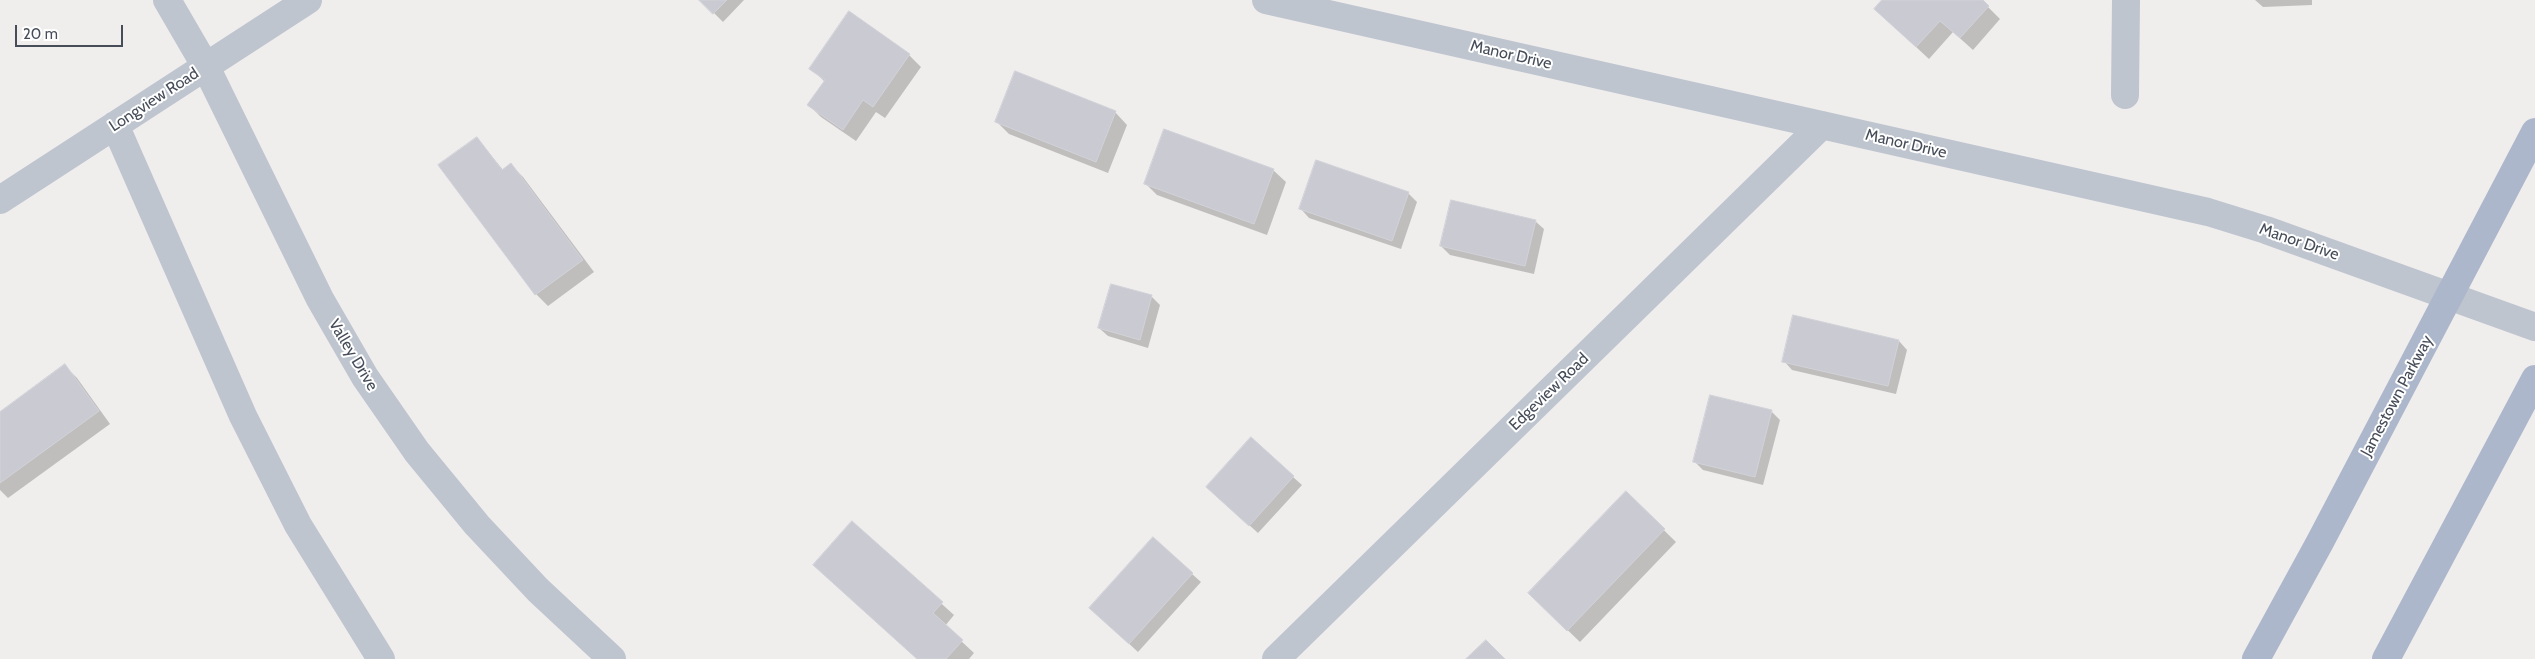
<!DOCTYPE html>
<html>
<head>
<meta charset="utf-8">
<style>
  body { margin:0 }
  #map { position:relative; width:2535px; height:659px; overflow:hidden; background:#f0eded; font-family:Cabin,sans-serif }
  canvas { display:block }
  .scale { position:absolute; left:15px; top:25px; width:108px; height:22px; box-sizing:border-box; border:2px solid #464d59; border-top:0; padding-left:6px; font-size:15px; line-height:18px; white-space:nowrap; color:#464d59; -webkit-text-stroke:4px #fff; paint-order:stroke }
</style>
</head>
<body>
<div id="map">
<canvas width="2535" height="659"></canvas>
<div class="scale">20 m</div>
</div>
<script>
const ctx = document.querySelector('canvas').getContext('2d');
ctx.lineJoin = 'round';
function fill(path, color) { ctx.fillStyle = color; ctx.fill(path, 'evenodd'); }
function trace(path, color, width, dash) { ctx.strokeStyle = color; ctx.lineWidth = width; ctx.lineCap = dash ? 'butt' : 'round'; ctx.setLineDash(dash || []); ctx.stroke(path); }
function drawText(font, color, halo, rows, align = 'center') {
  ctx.font = font + ' Cabin,sans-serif'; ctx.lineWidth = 4; ctx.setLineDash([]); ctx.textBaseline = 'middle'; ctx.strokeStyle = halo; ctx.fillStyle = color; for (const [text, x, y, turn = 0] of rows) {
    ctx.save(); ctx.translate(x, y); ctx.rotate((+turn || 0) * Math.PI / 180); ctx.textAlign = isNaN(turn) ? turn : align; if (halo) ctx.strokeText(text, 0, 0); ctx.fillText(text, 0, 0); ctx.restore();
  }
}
fill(new Path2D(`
  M701 0H744L723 22Z
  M1884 0H1981L2000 19 1973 50 1953 32 1929 59 1875 9Z
  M2255 0H2312V5L2263 7Z
  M909 55 921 67 885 118 876 112 856 141 821 117 809 105 825 82 811 68Z
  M1115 112 1127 125 1108 173 1009 134 997 122Z
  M477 138 503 170 511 165 523 177 594 272 548 306 536 294Z
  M1273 170 1286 182 1267 235 1157 195 1145 183Z
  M1408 193 1417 202 1401 249 1309 218 1301 209Z
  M1535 221 1544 229 1534 274 1450 255 1441 246Z
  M1151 296 1160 305 1148 348 1108 336 1099 328Z
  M1899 341 1907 350 1896 394 1792 370 1784 361Z
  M65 366 77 378 110 424 8 498 0 490V413Z
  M1771 411 1780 420 1763 485 1703 470 1694 461Z
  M1293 477 1302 485 1258 533 1217 496Z
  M1626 493 1676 542 1580 642 1529 593Z
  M852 523 954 615 945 626 974 653 969 659H918L814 565Z
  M1192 574 1201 582 1138 652 1099 616Z`), '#0003');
const building = new Path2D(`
  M699 0H727L713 14Z
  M1882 0H1983L1989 6 1960 38 1940 21 1916 47 1874 9Z
  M849 11 910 54 873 107 863 100 843 130 807 105 825 80 809 69Z
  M1015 71 1116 111 1096 162 995 122Z
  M1164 129 1274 169 1254 224 1144 184Z
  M477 137 502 170 511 163 583 260 535 295 438 165Z
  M1316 160 1409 192 1392 241 1299 209Z
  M1451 200 1536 220 1525 266 1440 246Z
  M1111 284 1152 295 1140 340 1098 328Z
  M1793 315 1899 340 1888 386 1782 362Z
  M65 364 99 411 0 483V412Z
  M1710 395 1772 410 1755 477 1693 462Z
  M1251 437 1294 476 1249 526 1206 487Z
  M1626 491 1665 529 1567 631 1528 593Z
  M852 521 943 602 933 613 963 640 946 659H917L813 565Z
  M1153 537 1193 573 1129 644 1089 608Z
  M1486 640 1505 659H1466Z`);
fill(building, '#cacbd2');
trace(building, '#d1d2d8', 1);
trace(new Path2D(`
  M167 0 206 67 320 299 365 377 417 452 477 525 538 590 612 659
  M1266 0 2208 212 2266 230 2535 327
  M2125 95 2126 0
  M115 125 243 416 298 525 381 659
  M0 200 308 0
  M1276 659 1822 125`), '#bec5cf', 28);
trace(new Path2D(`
  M2256 659 2320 542 2535 132
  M2386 659 2535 379`), '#adb7cb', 28);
drawText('16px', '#464d59', '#fff', [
  ["Manor Drive",1511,55,13],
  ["Longview Road",154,100,-33],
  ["Manor Drive",1906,144,13],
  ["Manor Drive",2299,242,19],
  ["Valley Drive",353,355,59],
  ["Edgeview Road",1549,392,-44],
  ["Jamestown Parkway",2397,396,-62]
]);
</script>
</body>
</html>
